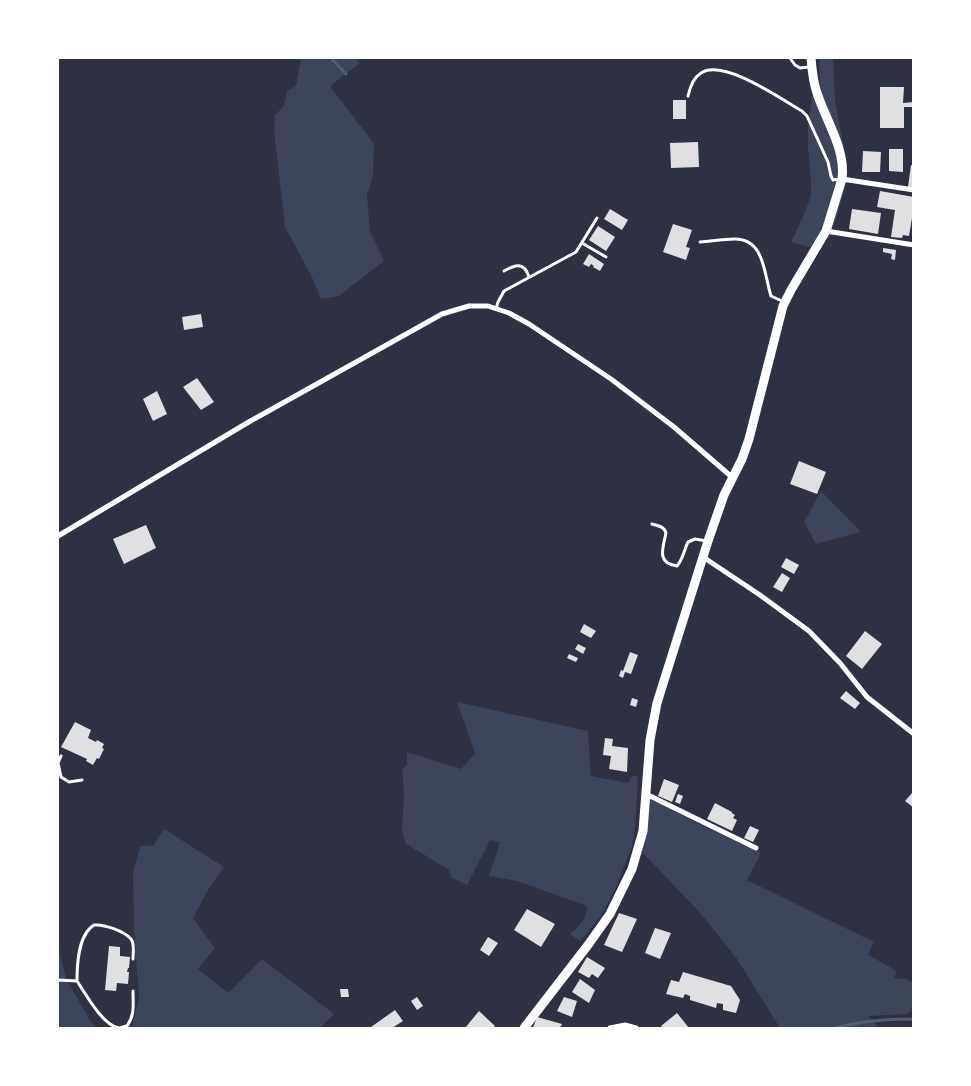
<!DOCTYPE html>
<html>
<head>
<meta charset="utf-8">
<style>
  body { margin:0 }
  #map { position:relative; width:971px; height:1086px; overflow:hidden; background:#2d3142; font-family:"Source Sans 3",sans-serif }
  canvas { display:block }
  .frame { position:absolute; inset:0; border:59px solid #fff; pointer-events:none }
</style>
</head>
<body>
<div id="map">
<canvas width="971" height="1086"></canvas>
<div class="frame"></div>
</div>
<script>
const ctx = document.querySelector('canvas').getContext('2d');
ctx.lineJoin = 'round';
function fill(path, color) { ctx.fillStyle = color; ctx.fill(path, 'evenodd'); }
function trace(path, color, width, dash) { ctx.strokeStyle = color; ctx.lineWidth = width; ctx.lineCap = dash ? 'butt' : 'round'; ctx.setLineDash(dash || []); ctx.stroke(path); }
fill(new Path2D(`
  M301 58H355L360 63 330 86 374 144 373 175 367 196 370 231 384 261 339 296 321 299 311 275 285 227 274 130 275 115 284 106 287 91 296 86Z
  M819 58H833L835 100 843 144 845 184 839 210 829 238 809 247 791 242 802 219 811 196V182L808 149V128L812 97 820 84Z
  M821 491 861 532 816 544 804 522Z
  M457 702 588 731 591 776 628 783 632 776H636L638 778 635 828 632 847 629 854 614 892 600 917 580 941 570 934C580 927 586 918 587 906L517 881 489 876 500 842 490 840 467 885 452 878 448 869 406 844 402 831 404 792 402 769 407 765V752L461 769 475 753Z
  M649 798 699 824 761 853 747 880 874 942 868 955 897 971 894 978 906 979 913 983V998L911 1011 906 1014 868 1016 879 1028H780L737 959 702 915 642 852 648 822Z
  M164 829 224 867 208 890 193 918 215 948 198 969 228 993 262 959 334 1014 320 1028H129L132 1027 139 997 134 932 133 871 141 846H153Z
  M58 949 59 950 66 978 91 1022 98 1028H58Z`), '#3c4559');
trace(new Path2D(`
  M331 58 346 74
  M835 1028C860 1021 888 1019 914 1019`), '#4f5d75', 3);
fill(new Path2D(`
  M880 87H904L903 103 914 102V107H904V128H880Z
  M673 100H686V119H673Z
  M698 142 699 167 671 168 670 143Z
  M889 149H903V172L889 171Z
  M863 151 881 152 880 172H862Z
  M911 165 914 166V188L908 187Z
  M880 191 914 197V206L909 236 903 235 902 238 891 237 895 210 877 207Z
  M610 209 628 220 622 230 604 219Z
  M852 209 881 213 878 234 849 229Z
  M673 224 692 230 686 247 690 248 686 260 663 252Z
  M598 226 615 237 606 251 589 240Z
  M883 248 896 250 895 260 891 259 892 254 883 252Z
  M589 254 604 264 600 271 593 267 594 266 591 264 589 267 583 264Z
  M201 314 203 327 184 330 182 317Z
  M197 378 214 402 201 410 183 387Z
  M157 391 167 414 153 421 143 399Z
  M799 461 826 472 817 494 790 484Z
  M146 525 156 548 124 564 113 539Z
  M786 558 799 565 794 574 781 567Z
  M782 573 790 578 782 592 773 587Z
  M584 624 596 631 591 638 580 632Z
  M865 631 882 644 862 669 846 656Z
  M578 644 586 648 583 654 575 649Z
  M630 652 638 655 631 674 625 672 623 678 619 676 621 670 623 671Z
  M569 654 578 658 576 662 567 658Z
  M846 691 860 703 855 709 840 698Z
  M632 698 638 700 636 707 630 705Z
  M75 722 91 730 88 738 96 742 97 740 104 744 102 748 104 749 99 759 97 758 93 765 86 761 87 759 61 747Z
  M605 738 613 739 612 746 628 748 627 772 609 769 611 756 603 755Z
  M664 779 679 785 672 802 658 796Z
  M912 793 914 794V808L905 801Z
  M678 794 683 796 680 804 675 802Z
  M715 803 732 812V813L735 815 733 818 737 820 732 831 707 819Z
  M750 826 759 830 753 842 744 838Z
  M527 909 555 924 541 947 514 930Z
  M619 913 637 919 622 952 604 945Z
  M655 928 671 933 660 959 645 953Z
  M488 937 498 943 489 956 480 950Z
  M109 946 120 947V956L130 957 129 968H128L127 972H129L128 984 117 983 116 991 105 990Z
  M587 957 605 968 598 978 592 974 589 978 578 972Z
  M683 972 731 986 740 1000 736 1013 723 1010V1004L717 1003 716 1008 690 1000V996L685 994 683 998 666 994 671 980 679 982Z
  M580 979 595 990 589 1003 572 992Z
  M340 989H348L349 997H341Z
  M417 997 423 1006 417 1010 411 1001Z
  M564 997 577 1001 572 1017 557 1011Z
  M395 1010 403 1021 392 1028H372L371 1027Z
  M479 1011 495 1026 493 1028H465Z
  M677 1013 689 1028H663L661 1026Z
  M537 1017 562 1024 560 1028H533Z`), '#e0e0e3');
trace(new Path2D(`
  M790 58 795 65 800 68 809 67
  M688 96C690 87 693 78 701 73 723 58 781 99 802 111L807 116 828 162 831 176 833 180 840 179
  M700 242C712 241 724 239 735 239 765 239 764 275 771 296L784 302
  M582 243 606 257
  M504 271C515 265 524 261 529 277
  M496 309 498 302 504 291 576 252 597 218
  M652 524C658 526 664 526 666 533 663 548 656 563 677 566 683 559 684 550 688 542L695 539 707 541
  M61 756 58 763 61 777 69 782 82 780
  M58 980 77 981C85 993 103 1026 119 1028 122 1028 124 1026 127 1026 135 1015 133 1005 133 991
  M77 981C77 964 78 935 94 925 104 924 124 931 131 939 135 944 133 953 133 959`), '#fff', 3);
trace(new Path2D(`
  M842 179 914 190
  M826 231 914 245
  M58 536 247 423 442 314 469 306H488L509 313 529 324 611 379 674 427 733 478
  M703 557 760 595 809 631 840 663 867 697 914 734
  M646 794 756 848
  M610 1028 625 1025 636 1028`), '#fff', 5);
trace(new Path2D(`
  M524 1028 588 945 610 914 632 869 643 831 650 740 657 703 708 541 724 495 742 459 749 439 783 306 791 290 826 231 842 179C846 149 826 121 817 93 813 82 812 69 811 58`), '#fff', 9);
</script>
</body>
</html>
